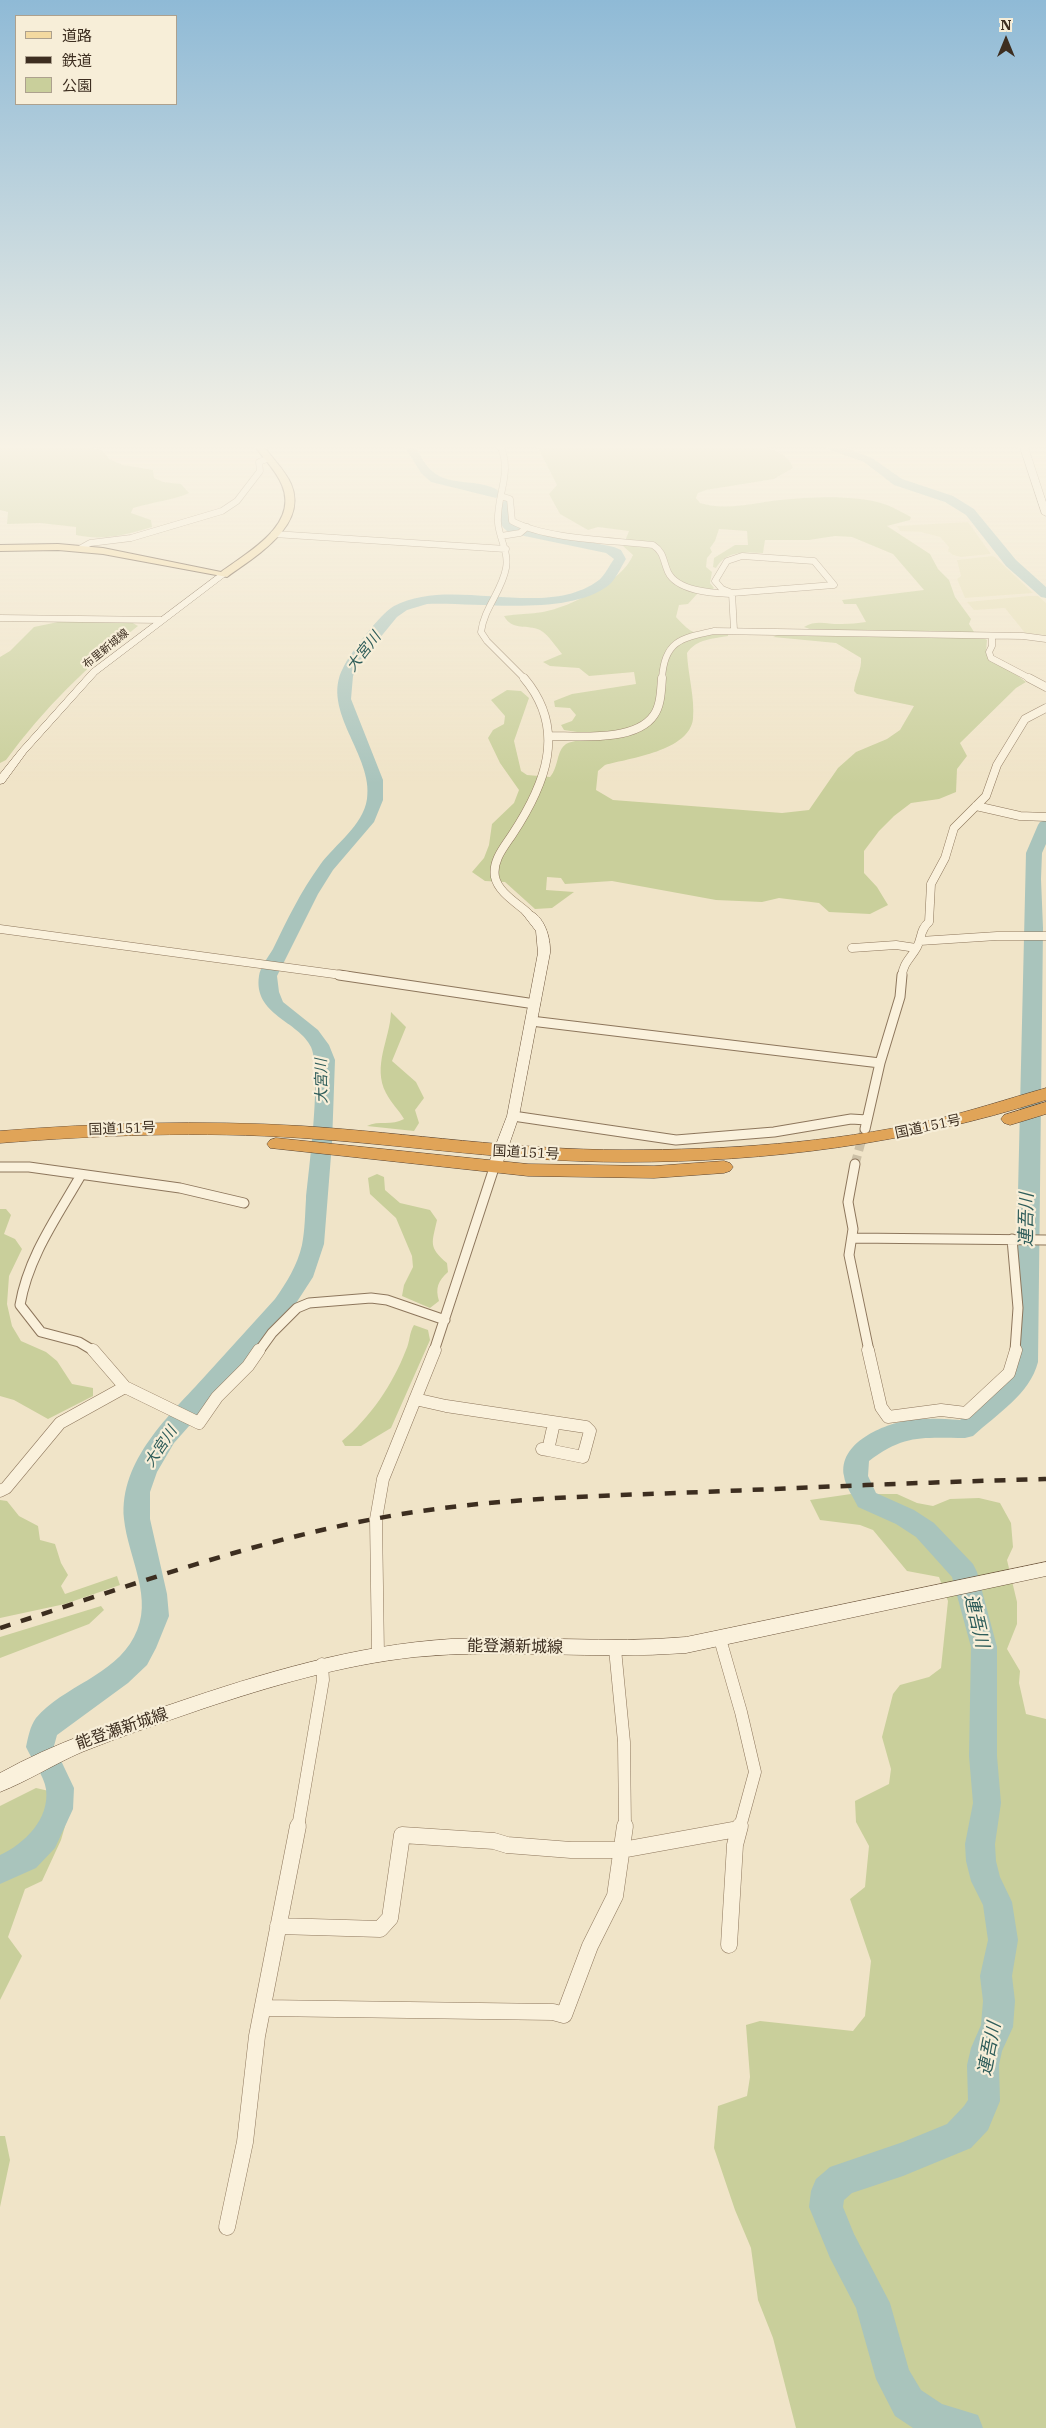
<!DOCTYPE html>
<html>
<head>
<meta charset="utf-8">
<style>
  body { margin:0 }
  #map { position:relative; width:1046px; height:2428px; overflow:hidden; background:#f0e4c8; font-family:"IBM Plex Serif","Noto Sans JP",serif }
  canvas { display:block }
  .legend { position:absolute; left:15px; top:15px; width:162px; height:90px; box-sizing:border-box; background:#f7eed8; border:1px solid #ada18e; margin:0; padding:6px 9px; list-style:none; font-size:15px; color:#3d2e20 }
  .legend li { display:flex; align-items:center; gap:10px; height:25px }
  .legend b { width:25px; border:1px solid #ada18e }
  .north { position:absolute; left:981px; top:15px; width:50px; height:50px; -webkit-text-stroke:4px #f7eed8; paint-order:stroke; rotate:0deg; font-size:14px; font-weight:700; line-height:20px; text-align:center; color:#3d2e20 }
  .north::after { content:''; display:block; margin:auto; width:18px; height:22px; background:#3d2e20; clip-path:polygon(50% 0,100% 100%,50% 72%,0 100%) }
</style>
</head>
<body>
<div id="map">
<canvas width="1046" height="2428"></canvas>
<ul class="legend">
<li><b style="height:6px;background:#f3d9a0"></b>道路</li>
<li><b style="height:6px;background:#3d2e20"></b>鉄道</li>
<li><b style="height:14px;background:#c9cf9b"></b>公園</li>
</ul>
<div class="north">N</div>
</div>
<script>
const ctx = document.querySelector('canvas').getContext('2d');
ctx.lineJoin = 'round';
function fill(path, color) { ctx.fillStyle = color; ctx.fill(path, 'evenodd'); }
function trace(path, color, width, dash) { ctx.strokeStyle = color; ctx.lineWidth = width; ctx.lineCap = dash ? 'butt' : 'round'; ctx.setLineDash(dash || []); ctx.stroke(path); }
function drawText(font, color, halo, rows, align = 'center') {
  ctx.font = font + ' "IBM Plex Serif","Noto Sans JP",serif'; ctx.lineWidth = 4.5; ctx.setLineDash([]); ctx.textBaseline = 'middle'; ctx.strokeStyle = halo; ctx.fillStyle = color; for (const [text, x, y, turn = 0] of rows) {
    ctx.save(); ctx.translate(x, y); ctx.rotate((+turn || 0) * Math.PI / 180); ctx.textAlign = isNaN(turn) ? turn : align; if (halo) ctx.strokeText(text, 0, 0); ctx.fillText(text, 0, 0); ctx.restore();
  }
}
fill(new Path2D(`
  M968 522 991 554 961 557 953 555 948 551 949 547 940 537 921 532 900 531 897 526Z
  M992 556 995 557 1033 593 965 598 957 579 961 576 957 560Z
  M1029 596H1038L1046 603V635L1025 633 1005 608 974 610 967 602Z`), '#e6deb5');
fill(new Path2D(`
  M0 444H74L102 450 109 459 123 465 153 470 154 478 163 482 181 484 189 493C180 498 146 504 133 508L131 513 151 520 152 527C127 535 102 541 76 535V527L40 523 7 524 8 512 0 510Z
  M536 444H755C768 448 789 453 793 468L774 479 706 490 698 493 696 498 700 503C726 511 753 503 780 500 810 497 858 494 887 505 895 508 903 513 911 517L910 520 887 526 930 554 938 569 949 580 955 597 971 619 969 624 974 632 987 640 986 652 1026 682 1016 688 960 743 967 756 957 769 956 792 939 799 911 803 894 816 879 831 864 851V873L877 887 888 905 870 914 829 912 819 903 779 898 762 902 716 900 612 881 565 884 561 878 547 877 546 890 574 892 552 908 535 909 505 882 485 881 472 872 484 858 489 845 492 824 514 803 519 790 500 763 488 738 493 730 504 724 505 716 491 700 507 690 521 691 529 698 514 741 521 771 527 775 550 777C559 767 556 751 566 744 569 742 574 742 577 740V732L564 730 561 725 572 721 576 715 570 708 555 707 554 701 572 694 636 684 634 672 589 676 579 668 550 666 543 662 562 654C556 647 548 634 540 630 527 624 512 631 504 616 517 614 531 614 543 612 570 607 623 581 633 555L623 546 629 531 598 527 588 530 560 514 549 494 557 485ZM719 529 747 531 748 545H735L714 558 713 567 716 568C726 551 744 552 763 553L765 540H809L835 536 852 537 893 554 924 590 842 600 844 604H856L866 622C858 623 850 624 842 624 829 625 817 619 804 627L813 630 780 634 773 637 836 643 861 658C862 670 855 679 854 691L857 694 914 706 900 730 887 739 856 752 838 768 809 810 782 813 613 800 596 790 598 771 605 765C630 758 689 751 693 719 695 698 688 675 687 653 697 639 711 639 728 636V632C699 633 698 641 676 617L679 605 688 604 698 593 707 594 714 588 710 583 712 572 706 567 707 558 712 552 710 548 715 541Z
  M58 622H131L138 626C89 664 43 709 6 760L0 763V657L10 651 34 627Z
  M391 1012 406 1027 392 1061 416 1082 424 1098 415 1110 419 1123 414 1131 367 1126C379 1120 392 1126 404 1119 399 1110 391 1103 386 1093 372 1066 390 1039 391 1012Z
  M377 1174 384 1177 385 1190 400 1203 430 1210 437 1220C432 1243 428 1247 447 1263L448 1272C438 1281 435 1288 439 1301L430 1308 402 1296 404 1285 413 1267 412 1256 396 1218 370 1194 368 1178Z
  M0 1209H6L11 1215 4 1234 15 1239 22 1249 9 1276 7 1304 12 1326 21 1341 46 1352 57 1361 72 1384 93 1388V1396L48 1419 14 1400 0 1396Z
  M414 1325 428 1330 430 1340 391 1428 361 1446H345L342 1441C370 1418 393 1384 406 1350 410 1342 409 1333 414 1325Z
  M851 1494H897L917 1503 933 1506 950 1499 979 1498 1000 1503 1011 1523 1013 1547 1007 1560 1017 1602V1624L1007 1649 1020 1671 1019 1683 1026 1714 1046 1719V2428H796L773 2338 758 2300 751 2248 735 2210 714 2148 718 2106 747 2096 750 2077 746 2025 760 2021 853 2031 865 2016 871 1961 850 1899 865 1887 869 1846 856 1822 855 1801 889 1784 891 1769 882 1737 893 1694 900 1685 929 1677 941 1668 948 1601 939 1577 907 1571 873 1530 860 1525 820 1520 810 1500Z
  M0 1500 7 1501 19 1516 38 1526 40 1540 55 1544 61 1563 68 1575 61 1586 65 1594 117 1576 120 1585 65 1604 0 1618Z
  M101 1606 104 1610 89 1624 0 1658V1637Z
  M36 1788 49 1791 72 1802 61 1840 42 1881 25 1889 8 1937 22 1956 0 2000V1806Z
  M0 2136H5L10 2160 0 2207Z`), '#c9cf9b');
fill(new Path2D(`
  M403 444H414C419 453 424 464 432 471 450 488 487 477 502 494L496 498 431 482 421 473Z
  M825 444H836L872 458 902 479 953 496 974 509 1016 560 1046 587V598L1041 597 1006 566 966 515 945 502 894 485 864 462 828 449Z
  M506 500 512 504 511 519 518 527 614 547 621 550 626 559C621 567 616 579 609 585 569 617 477 602 427 604L407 610 397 617 361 661 353 676 351 699 383 780V800L374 822 333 870 318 894 277 976 279 992 283 1002 318 1030 329 1045 335 1060 332 1143 324 1244 313 1277 291 1311 174 1443 157 1472 150 1492V1519L167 1594 169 1616 156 1648 147 1665 128 1683 57 1735 54 1746 74 1788 73 1809 55 1848 36 1868 0 1884V1855C24 1844 50 1819 46 1789 44 1776 32 1760 26 1747 28 1738 30 1726 36 1718 63 1686 114 1676 134 1637 155 1599 128 1558 124 1519 119 1460 170 1415 206 1375 229 1350 252 1324 275 1299 287 1282 297 1266 302 1245 305 1230 305 1214 306 1199 309 1168 322 1072 311 1047 299 1021 253 1015 259 976 260 968 268 957 273 949 287 920 301 891 320 865 335 844 363 826 367 799 374 756 320 711 343 668 350 653 381 613 394 606 452 575 545 621 599 580 605 575 609 566 614 559L606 553 510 533C498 525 497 517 500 504Z
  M1046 820V844L1042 853 1041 879 1043 928 1038 1362C1030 1394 997 1414 973 1436L965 1438C922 1438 905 1434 869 1461L868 1476 876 1493 914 1510 934 1523 973 1564 977 1572 997 1647V1756L1001 1803 995 1844 996 1861 1000 1877 1012 1902 1018 1940 1012 1976 1015 2001 1013 2027 1002 2051 999 2065 1000 2101 988 2130 971 2148 903 2176 852 2193 844 2200 843 2207 854 2234 890 2303 909 2370 921 2390 942 2404 978 2415 983 2428H913L895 2416 876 2379 856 2308 830 2258 809 2207 811 2191 816 2179 830 2167 903 2142 947 2124 964 2106 968 2100 967 2065 971 2048 981 2025 983 2001 980 1976 988 1940 983 1905 971 1881 966 1861 965 1844 973 1803 969 1756 971 1647 952 1577 916 1537 896 1524 858 1507C854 1498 845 1486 844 1476 838 1443 883 1424 910 1420 926 1418 943 1419 960 1420L1012 1372 1014 1362 1026 853 1038 825 1040 822Z`), '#a9c4bc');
trace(new Path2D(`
  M855 1164 864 1131`), '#ccc0a6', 9, [9, 5]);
const streetFar4 = new Path2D(`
  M499 444C514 471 496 495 498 523 499 538 509 552 506 568 502 591 484 608 481 632L487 641 525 679
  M501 496 510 499 512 521C548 540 612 540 653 545 664 552 663 561 668 572 677 591 712 593 730 594
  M274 534 506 549
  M501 536 520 533 527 527
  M81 548 90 543 131 538 222 511 237 501 260 471 259 462 267 459
  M742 556 814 561 834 585 732 593 722 589 715 581 727 561Z
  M732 593 734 630
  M0 618 161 620
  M992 636V646L989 652 991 658 1031 679
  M662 679C664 641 681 638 714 631L1023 636 1046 639`);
const streetFar3 = new Path2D(`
  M524 678C568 730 545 785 512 835 504 847 492 861 495 877 498 892 517 903 528 913
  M1029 678 1046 687
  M551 736C579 736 636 742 654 715 661 705 661 690 662 678
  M976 806 1020 816 1046 817
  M0 929 349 976
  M920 941 997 936H1046
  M852 948 896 945 916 948
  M902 976C903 963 911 958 917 947 922 938 920 929 929 922L931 884 945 858 954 828 986 796 997 765 1025 719 1046 708`);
const streetFar2 = new Path2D(`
  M339 975 535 1004
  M531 1021 880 1063
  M513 1116 676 1140 774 1132 851 1119 867 1120
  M865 1129 880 1063 900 997 902 975
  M855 1164 848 1202 853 1229 849 1255 869 1351
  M0 1167H29L180 1188 244 1203
  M81 1175C57 1217 28 1257 20 1305L41 1332 79 1342 94 1351
  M853 1238 1046 1240
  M1012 1239 1018 1308 1015 1351
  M259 1351 272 1333 297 1308 309 1303 371 1298 387 1300 445 1320
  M434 1351 494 1168`);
const streetFar1 = new Path2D(`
  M93 1350 125 1387 199 1423 217 1397 248 1366 259 1350
  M868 1350 881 1407 888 1417 941 1410 966 1413 1009 1373 1016 1350
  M415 1399 446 1406 586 1427 590 1431 583 1457 548 1450
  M542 1449 548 1450 554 1423
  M0 1491 6 1488 60 1423 125 1387
  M720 1639 741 1712 755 1772 740 1827
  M615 1649 624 1742 625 1827
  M378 1654 376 1519 383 1479 435 1350
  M298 1827 323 1680 322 1664`);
const street = new Path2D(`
  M278 1926 380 1929 390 1918 402 1835 494 1841 507 1845 571 1850H622L732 1830 737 1831
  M729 1945 735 1845 740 1826
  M264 2008 553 2012 564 2015 590 1946 615 1896 625 1826
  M227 2227 245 2142 257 2036 298 1826`);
const secondary = new Path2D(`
  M1019 444H1027L1046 502V516L1042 514Z
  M220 573 227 575 97 674 26 753 4 783 0 784V774L20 749 91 670Z
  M528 910C544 914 551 938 550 953L519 1116 501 1168 494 1173 487 1168 507 1116 538 953 536 931 522 913Z
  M1046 1562V1576L686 1653C596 1660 505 1648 415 1657 342 1665 271 1686 202 1709 162 1723 121 1736 82 1752 54 1764 28 1781 0 1792V1773C54 1743 113 1723 172 1704 263 1673 355 1645 451 1639 530 1635 608 1644 686 1637Z`);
const primary = new Path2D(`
  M253 444H262C271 457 285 470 291 484 309 526 254 557 227 577L103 554 58 550 0 551V545L58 544 103 548 221 572C248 552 299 525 282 485 276 470 262 457 253 444Z`);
const highway = new Path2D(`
  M1046 1088V1100C906 1144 770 1162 624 1162 515 1162 409 1145 302 1138 201 1131 100 1135 0 1143V1131C100 1123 201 1120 302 1126 409 1133 515 1150 624 1150 726 1150 829 1143 929 1121 968 1112 1007 1099 1046 1088Z
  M1046 1102V1114L1010 1125 1004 1123 1001 1119 1004 1115Z
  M276 1138 528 1164 654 1166 724 1161 730 1163 733 1167 730 1171 724 1173 654 1178 528 1176 270 1148 267 1144 270 1140Z`);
trace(streetFar4, '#8d765c', 7);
trace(streetFar3, '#8d765c', 9);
trace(streetFar2, '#8d765c', 11);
trace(streetFar1, '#8d765c', 13);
trace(street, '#8d765c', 17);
trace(secondary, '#6f573f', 1);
trace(primary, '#5b4430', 2);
trace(highway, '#5b4430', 1);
trace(streetFar4, '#faf1dc', 6);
trace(streetFar3, '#faf1dc', 8);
trace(streetFar2, '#faf1dc', 9);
trace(streetFar1, '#faf1dc', 12);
trace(street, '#faf1dc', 16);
fill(secondary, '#faf1dc');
fill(primary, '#f3d9a0');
fill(highway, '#e0a458');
trace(new Path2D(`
  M0 1628C123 1588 247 1543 374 1519 483 1498 594 1496 704 1492 818 1487 932 1482 1046 1479`), '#3d2e20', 4.5, [11, 11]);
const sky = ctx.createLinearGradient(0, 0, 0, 784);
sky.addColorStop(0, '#8fbad6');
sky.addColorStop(0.57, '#f8f3e6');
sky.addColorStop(1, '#f8f3e600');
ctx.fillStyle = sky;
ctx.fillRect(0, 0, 1046, 784);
drawText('11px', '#3d2e20', '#f7eed8', [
  ["布里新城線",106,649,-39]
]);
drawText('14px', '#3d2e20', '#f7eed8', [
  ["国道151号",928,1127,-12],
  ["国道151号",122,1129,-2],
  ["国道151号",526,1153,3]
]);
drawText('italic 15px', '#2f5d5a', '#f7eed8', [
  ["大宮川",364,652,-52],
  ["大宮川",322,1081,-91],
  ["大宮川",161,1447,-56]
]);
drawText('16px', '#3d2e20', '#f7eed8', [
  ["能登瀬新城線",515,1647,1],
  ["能登瀬新城線",122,1729,-19]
]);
drawText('italic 18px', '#2f5d5a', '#f7eed8', [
  ["連吾川",1027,1220,-89],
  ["連吾川",976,1621,77],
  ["連吾川",990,2049,-79]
]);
</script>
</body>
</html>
